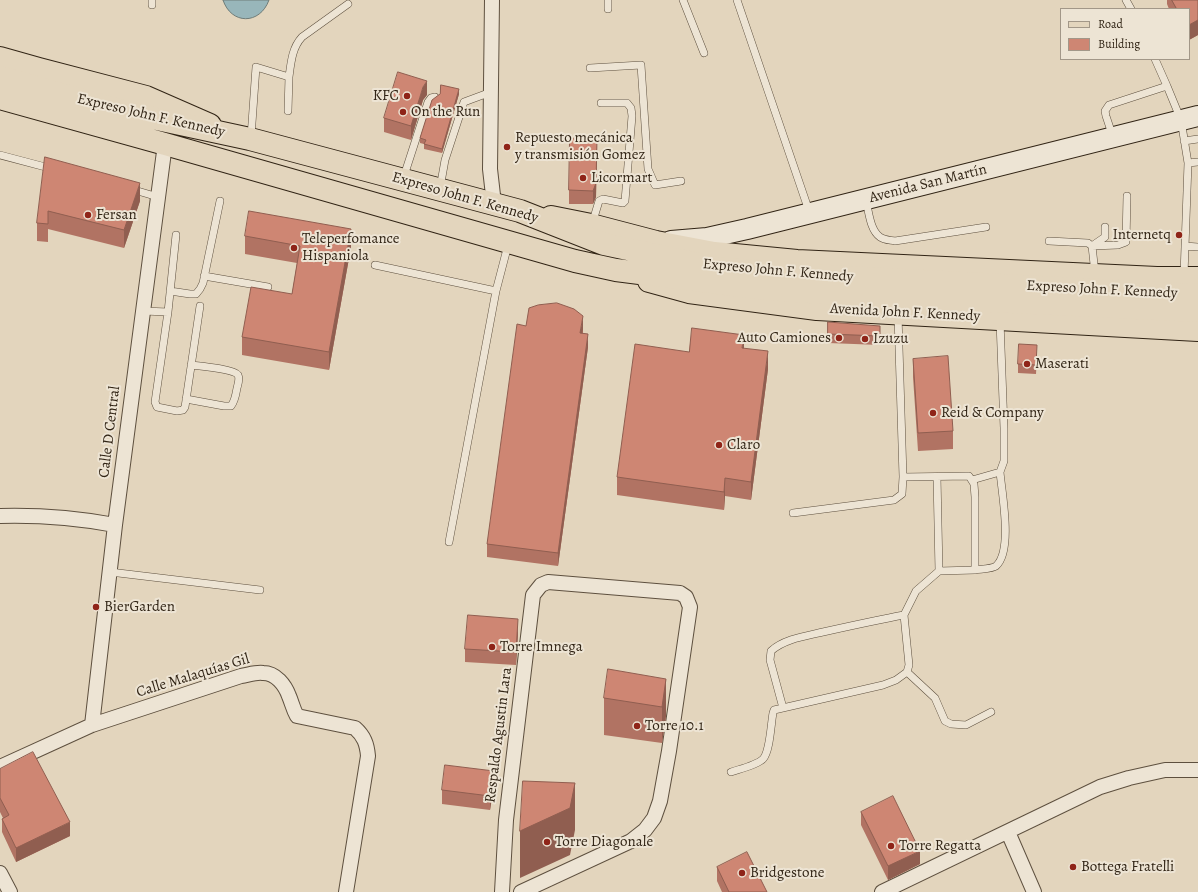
<!DOCTYPE html>
<html>
<head>
<meta charset="utf-8">
<style>
  body { margin:0 }
  #map { position:relative; width:1198px; height:892px; overflow:hidden; background:#e3d5bd; font-family:Alegreya,serif }
  canvas { display:block }
  .legend { position:absolute; left:1060px; top:8px; width:130px; height:52px; box-sizing:border-box; background:#ede4d4; border:1px solid #a29788; margin:0; padding:5px 7px; list-style:none; font-size:12px; color:#312415 }
  .legend li { display:flex; align-items:center; gap:8px; height:20px }
  .legend b { width:20px; border:1px solid #a29788 }
</style>
</head>
<body>
<div id="map">
<canvas width="1198" height="892"></canvas>
<ul class="legend">
<li><b style="height:5px;background:#e3d5bd"></b>Road</li>
<li><b style="height:11px;background:#ce8673"></b>Building</li>
</ul>
</div>
<script>
const ctx = document.querySelector('canvas').getContext('2d');
ctx.lineJoin = 'round';
function fill(path, color) { ctx.fillStyle = color; ctx.fill(path, 'evenodd'); }
function trace(path, color, width, dash) { ctx.strokeStyle = color; ctx.lineWidth = width; ctx.lineCap = dash ? 'butt' : 'round'; ctx.setLineDash(dash || []); ctx.stroke(path); }
function drawText(font, color, halo, rows, align = 'center') {
  ctx.font = font + ' Alegreya,serif'; ctx.lineWidth = 4; ctx.setLineDash([]); ctx.textBaseline = 'middle'; ctx.strokeStyle = halo; ctx.fillStyle = color; for (const [text, x, y, turn = 0] of rows) {
    ctx.save(); ctx.translate(x, y); ctx.rotate((+turn || 0) * Math.PI / 180); ctx.textAlign = isNaN(turn) ? turn : align; if (halo) ctx.strokeText(text, 0, 0); ctx.fillText(text, 0, 0); ctx.restore();
  }
}
const water = new Path2D(`
  M223 0H269C260 25 231 25 223 0Z`);
fill(water, '#98b6ba');
trace(water, '#6f7c78', 1);
const service = new Path2D(`
  M152 0V5
  M608 0V9
  M683 0 704 53
  M737 0 809 211
  M1126 0 1131 9
  M1155 59 1167 86
  M590 68 641 65 648 169 655 185 681 181
  M288 111 289 77
  M251 137 256 67 289 77C291 62 292 48 302 37L348 4
  M1113 137 1106 116 1105 111 1109 105 1167 86 1181 120 1188 163 1184 275
  M1184 141 1198 139
  M0 155 53 169
  M1188 163 1198 162
  M403 179 428 102 431 98 435 97
  M440 188 445 160 464 102 491 92
  M131 189 158 197
  M866 201C869 212 870 230 880 237 884 240 890 240 895 241L986 227
  M592 224 599 201 603 199 623 203 625 201 632 116 631 108 627 103H601
  M176 235 168 312 155 402 157 407 177 411 183 410 185 407 200 306
  M1049 241 1088 243 1092 246 1095 273
  M1092 246 1118 245 1126 242 1127 196
  M1092 246 1105 237V227
  M1185 246 1198 247
  M375 265 496 291
  M204 276 268 287
  M170 291 190 294H196L200 289 203 283 220 201
  M143 311 168 312
  M186 399 224 406H231C235 401 236 394 237 388 238 384 240 379 238 375 234 369 199 366 191 365
  M937 477 939 571
  M972 480 1000 472 1004 461V428L1000 321
  M793 513 894 500 902 494 903 477 898 315
  M449 542 496 291 508 245
  M975 570C981 569 992 569 996 566 1013 551 1002 494 1000 472
  M110 572 260 590
  M907 672 935 698 945 721 951 724 966 725 991 712
  M783 708 773 671 770 660 771 651C784 639 806 636 823 632 850 626 877 620 904 615
  M731 772C740 769 757 765 763 759 770 752 771 723 773 713L774 710 883 685 896 680 907 672 909 665 904 615 916 591 939 571 975 570V497L974 484 969 476 903 477`);
const minor = new Path2D(`
  M492 0 490 169 494 204
  M0 516C38 515 77 518 115 525
  M92 725 115 525 165 144
  M0 767 92 725 241 676C248 675 256 672 263 673 276 673 285 685 289 696 292 703 293 709 297 716L355 728C364 736 367 744 368 756L346 892
  M1008 832 1034 892
  M0 873 10 892
  M502 892 506 820 533 595 541 585 548 582 680 593 686 597 690 607 669 751 660 801 654 818 645 830 631 841 521 892
  M882 892 1100 787 1129 778 1165 770H1198`);
const secondary = new Path2D(`
  M671 241 707 238 747 229 1198 116`);
const primary = new Path2D(`
  M0 58 39 69 146 97 210 125
  M551 217 591 225 656 242 714 253 797 261 1157 278H1198
  M649 281 689 292 817 309 1198 330`);
const trunk = new Path2D(`
  M0 77 134 114 250 139 520 211 604 244 717 268 826 276 1198 295
  M0 98 165 144 575 261 616 270 765 289 824 293 1198 311`);
trace(service, '#5e503f', 8);
trace(minor, '#5e503f', 16);
trace(secondary, '#312415', 22);
trace(primary, '#312415', 24);
trace(trunk, '#312415', 24);
trace(service, '#ede4d4', 7);
trace(minor, '#ede4d4', 14);
trace(secondary, '#ede4d4', 20);
trace(primary, '#e3d5bd', 22);
trace(trunk, '#e3d5bd', 22);
fill(new Path2D(`
  M1167 0H1198V35L1189 40V9H1169L1167 4Z
  M440 94H459L442 153 424 149V144L420 143V138Z
  M427 95 423 100 411 140 384 132V118Z
  M597 152 596 197 593 204H569V190Z
  M45 157 140 201 124 248 48 229V242L37 241V223Z
  M245 236 351 247 329 370 242 355V337L292 294 297 263 245 254Z
  M526 326 583 329V333L588 347 558 566 487 557V544Z
  M880 326V345L828 343V334Z
  M744 349 768 369 751 500 725 496 724 510 617 495V477L689 352Z
  M1037 354 1036 374 1018 373V364Z
  M913 359 953 431V449L918 451 913 377Z
  M518 632 516 665 465 662V649Z
  M666 679V716L662 743 604 735V698Z
  M0 769 70 836 16 862 2 832V819L3 818 0 812Z
  M494 785 490 810 442 804V790Z
  M861 812 920 864 888 880 861 825Z
  M717 867 767 892H722L717 881Z`), '#b17363');
fill(new Path2D(`
  M1198 20V35L1189 40V25Z
  M427 81V95L423 100 411 140V126L423 87Z
  M459 89V94L442 153V149Z
  M597 139 596 197 593 204V191Z
  M140 183V201L124 248V230Z
  M351 229V247L329 370V352Z
  M583 316V329L580 346V333Z
  M588 334V347L558 566V553Z
  M744 335V353L742 348Z
  M768 351V369L751 500V482Z
  M725 478V496L724 510V492Z
  M518 619V632L516 665V652Z
  M666 679V716L662 743V707Z
  M494 771V785L490 810V796Z
  M575 783V830L570 855 520 878V831Z
  M70 822V836L16 862V848Z
  M920 851V864L888 880V866Z`), '#905e50');
const building = new Path2D(`
  M1172 0H1198V20L1189 25V9H1177Z
  M398 72 427 81 423 87 411 126 384 118Z
  M441 85 459 89 442 149 424 144 426 140 420 138 432 100 440 94Z
  M570 138 597 139 596 183 593 191 569 190Z
  M45 157 140 183 124 230 48 211V224L37 223Z
  M249 211 351 229 329 352 242 337 251 287 292 294 300 246 245 236Z
  M557 303 574 309 583 316 580 333 588 334 558 553 487 544 517 324 526 326 529 308 538 305Z
  M828 322 880 326V336L828 334Z
  M692 328 744 335 742 348 768 351 751 482 725 478 724 492 617 477 635 344 689 352Z
  M1019 344 1037 345 1036 365 1018 364Z
  M948 356 953 431 918 433 913 359Z
  M468 615 518 619 516 652 465 649Z
  M608 669 666 679 662 707 604 698Z
  M33 752 70 822 16 848 2 819 9 815 0 798V769Z
  M445 765 494 771 490 796 442 790Z
  M523 781 575 783 570 808 520 831Z
  M893 796 920 851 888 866 861 812Z
  M747 852 767 892H729L717 867Z`);
fill(building, '#ce8673');
trace(building, '#905e50', 1);
for (const [x, y, r, color] of [
  [407,96,4,"#8f2418"],
  [403,112,4,"#8f2418"],
  [507,147,4,"#8f2418"],
  [583,178,4,"#8f2418"],
  [88,215,4,"#8f2418"],
  [1179,235,4,"#8f2418"],
  [294,248,4,"#8f2418"],
  [839,338,4,"#8f2418"],
  [865,339,4,"#8f2418"],
  [1027,364,4,"#8f2418"],
  [933,413,4,"#8f2418"],
  [719,445,4,"#8f2418"],
  [96,607,4,"#8f2418"],
  [492,647,4,"#8f2418"],
  [637,726,4,"#8f2418"],
  [547,842,4,"#8f2418"],
  [891,846,4,"#8f2418"],
  [1073,867,4,"#8f2418"],
  [742,873,4,"#8f2418"]
]) { const dot = new Path2D(); dot.arc(x, y, r, 0, 2 * Math.PI); ctx.fillStyle = color; ctx.fill(dot); trace(dot, '#ede4d4', 1.5); }
drawText('15px', '#312415', '#ede4d4', [
  ["KFC",399,96,"right"],
  ["On the Run",411,112],
  ["Repuesto mecánica",515,138],
  ["y transmisión Gomez",515,155],
  ["Licormart",591,178],
  ["Fersan",96,215],
  ["Internetq",1171,235,"right"],
  ["Teleperfomance",302,239],
  ["Hispaniola",302,256],
  ["Auto Camiones",831,338,"right"],
  ["Izuzu",873,339],
  ["Maserati",1035,364],
  ["Reid & Company",941,413],
  ["Claro",727,445],
  ["BierGarden",104,607],
  ["Torre Imnega",500,647],
  ["Torre 10.1",645,726],
  ["Torre Diagonale",555,842],
  ["Torre Regatta",899,846],
  ["Bottega Fratelli",1081,867],
  ["Bridgestone",750,873]
], 'left');
drawText('15px', '#312415', '#ede4d4', [
  ["Expreso John F. Kennedy",151,116,13],
  ["Avenida San Martín",928,184,-14],
  ["Expreso John F. Kennedy",465,198,16],
  ["Expreso John F. Kennedy",778,271,5],
  ["Expreso John F. Kennedy",1102,290,3],
  ["Avenida John F. Kennedy",905,313,3],
  ["Calle D Central",110,432,-83],
  ["Calle Malaquías Gil",193,676,-17],
  ["Respaldo Agustin Lara",499,735,-83]
]);
</script>
</body>
</html>
